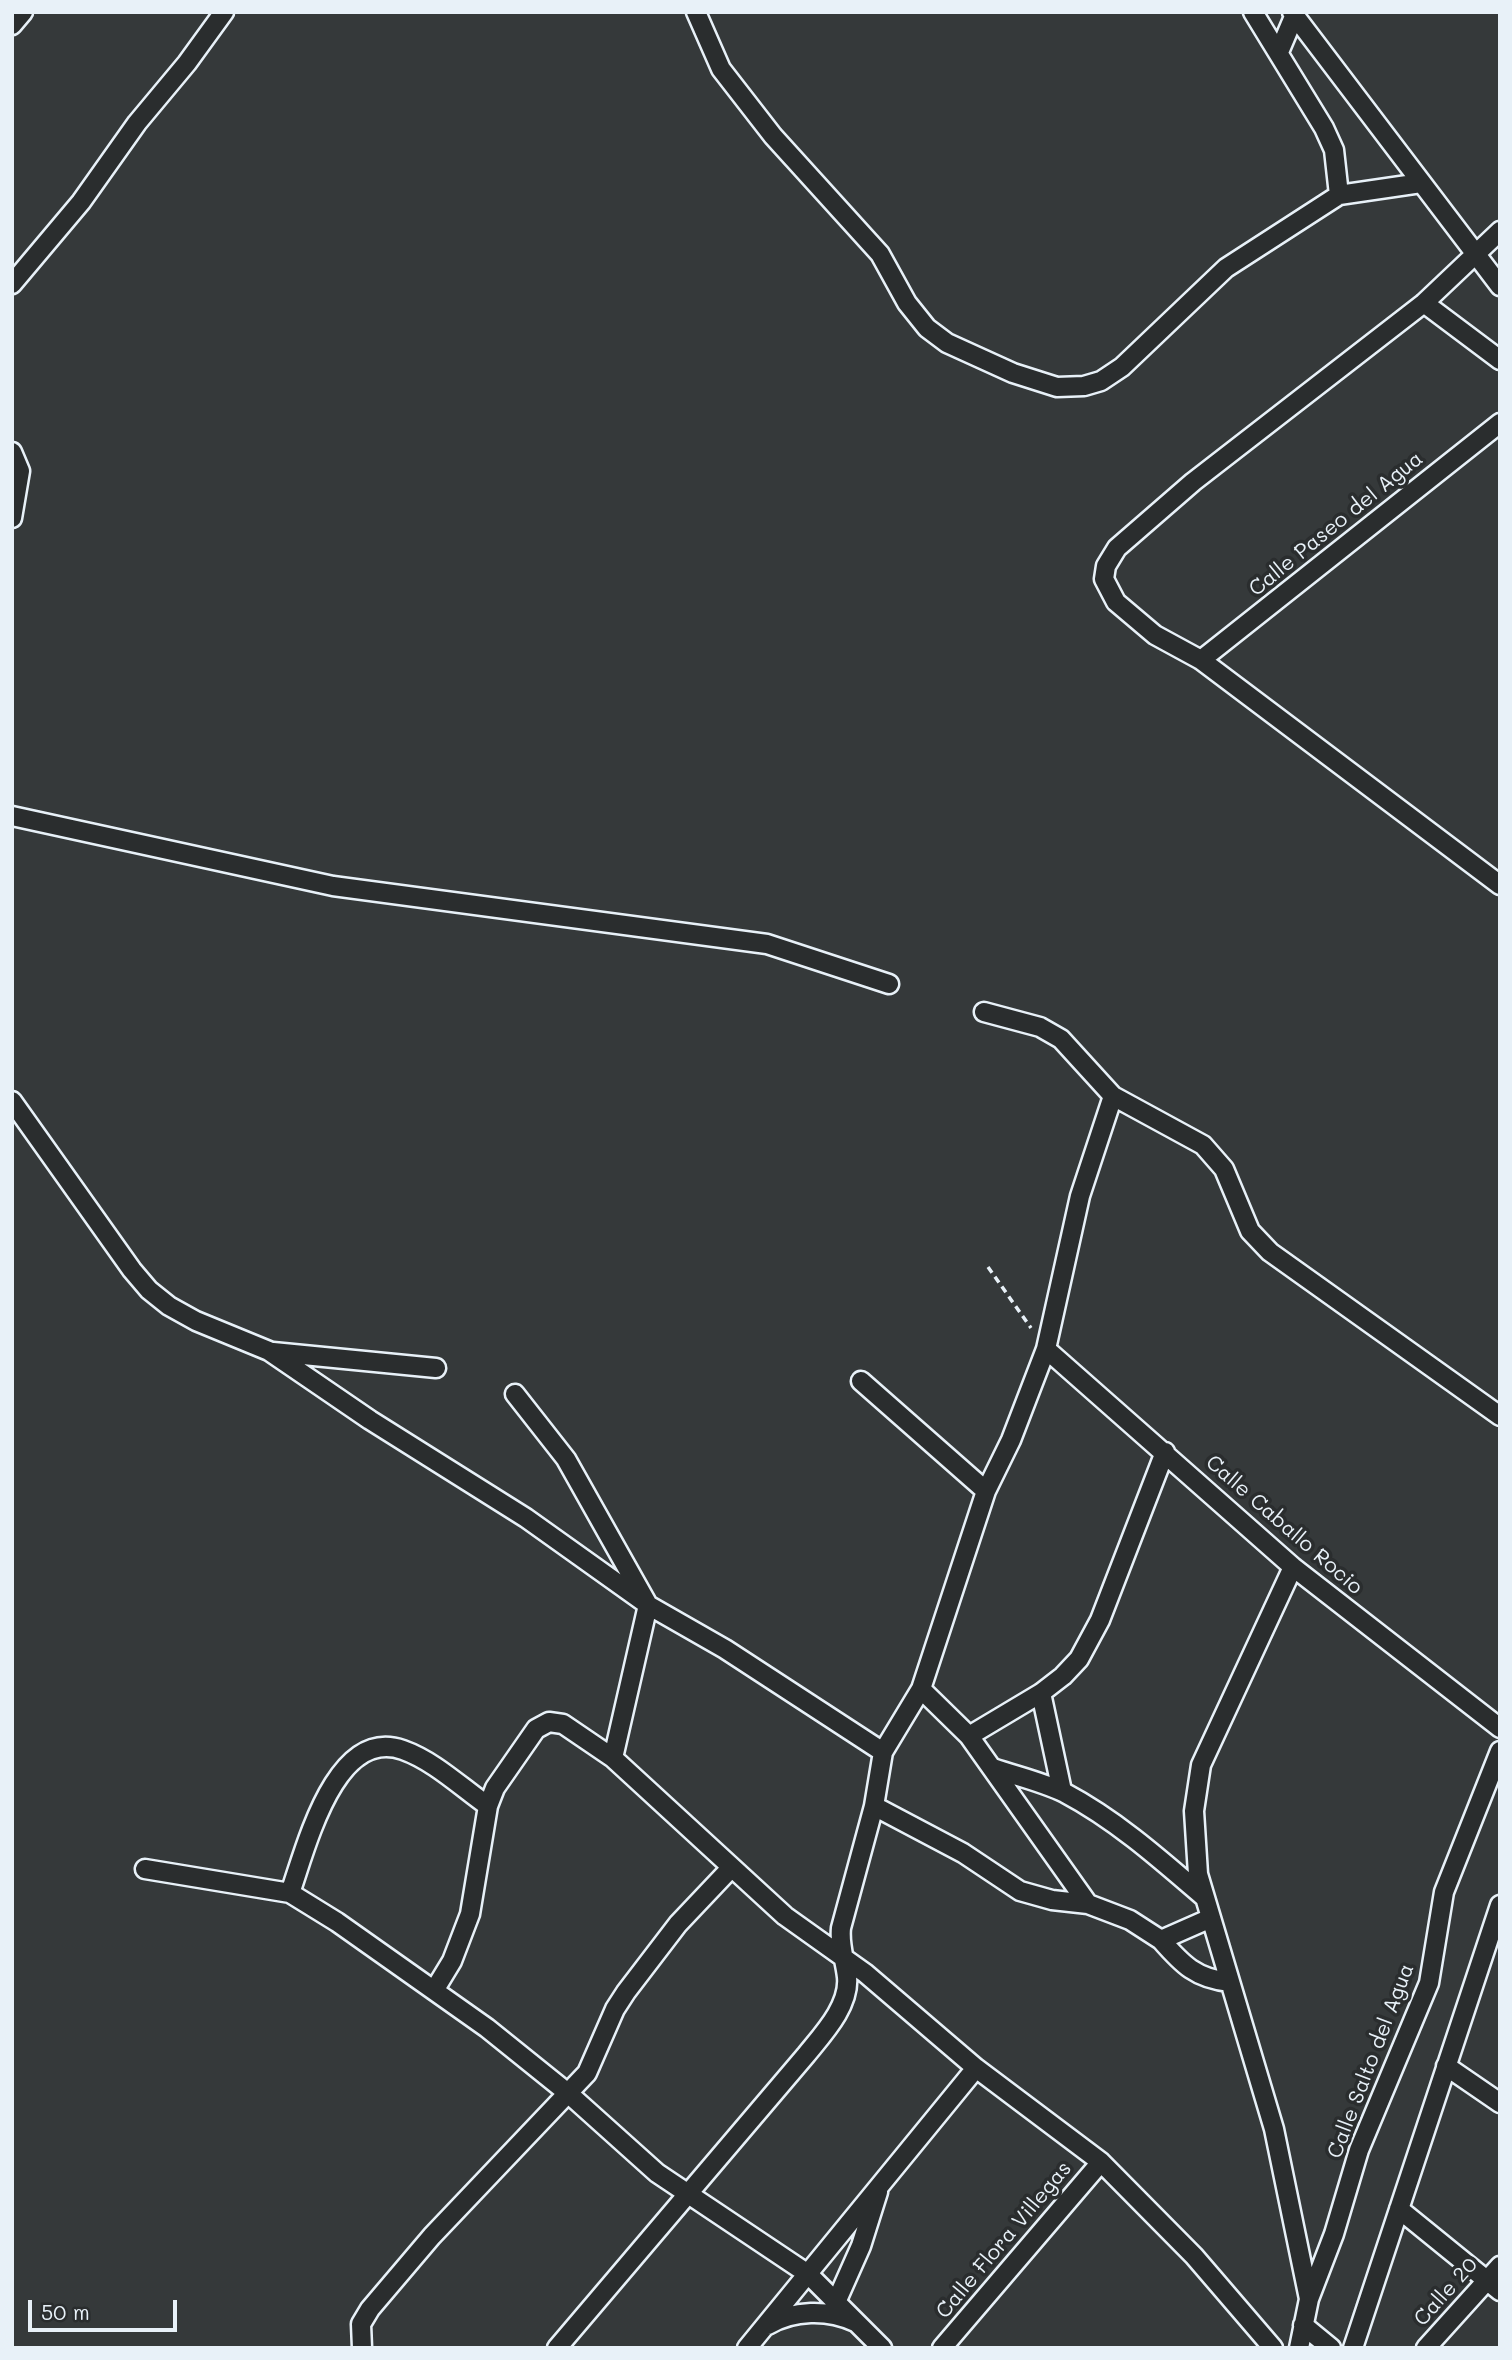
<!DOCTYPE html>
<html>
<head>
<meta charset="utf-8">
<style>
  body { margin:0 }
  #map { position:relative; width:1512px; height:2360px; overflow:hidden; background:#35393a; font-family:Mali,sans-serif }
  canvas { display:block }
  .frame { position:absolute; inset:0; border:14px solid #e8f1f8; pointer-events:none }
  .scale { position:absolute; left:28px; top:2300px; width:149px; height:32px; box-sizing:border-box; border:4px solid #e8f1f8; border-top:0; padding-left:9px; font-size:21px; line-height:24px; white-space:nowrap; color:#e8f1f8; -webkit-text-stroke:5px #2a2d2e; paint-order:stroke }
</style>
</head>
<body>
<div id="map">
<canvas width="1512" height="2360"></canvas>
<div class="frame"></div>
<div class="scale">50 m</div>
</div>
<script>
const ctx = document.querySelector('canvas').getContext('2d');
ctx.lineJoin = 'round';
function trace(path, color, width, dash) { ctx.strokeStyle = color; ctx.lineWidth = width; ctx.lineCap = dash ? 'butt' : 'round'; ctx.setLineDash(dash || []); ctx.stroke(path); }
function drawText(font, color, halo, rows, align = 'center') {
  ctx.font = font + ' Mali,sans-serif'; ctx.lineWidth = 7; ctx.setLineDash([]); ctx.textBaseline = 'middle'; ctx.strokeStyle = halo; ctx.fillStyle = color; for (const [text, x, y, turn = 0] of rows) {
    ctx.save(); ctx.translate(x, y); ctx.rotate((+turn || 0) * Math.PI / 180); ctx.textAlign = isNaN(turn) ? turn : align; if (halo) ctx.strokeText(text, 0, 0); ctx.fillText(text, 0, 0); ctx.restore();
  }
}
const minor = new Path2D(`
  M696 12 721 69 773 136 880 254 907 303 927 328 947 343 1013 373 1057 387 1084 386 1101 381 1122 367 1226 268 1339 195 1421 183
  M1253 12 1324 128 1334 150 1339 195
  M1292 12 1500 286
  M12 25 23 12
  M1279 52 1296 12
  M1500 231 1424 303 1193 482 1117 548 1106 566 1104 579 1116 602 1155 635 1201 660 1500 885
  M12 284 81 202 137 123 187 63 224 12
  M1424 303 1500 360
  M12 452 20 471 12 518
  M1201 660 1500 423
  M12 816 333 886 767 944 889 984
  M984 1012 1040 1027 1061 1039 1113 1096 1203 1145 1224 1169 1250 1231 1270 1252 1500 1416
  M12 1101 132 1270 149 1290 169 1306 196 1321 269 1351 370 1420 526 1518 648 1605 725 1649 883 1752
  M1046 1349 1293 1567 1500 1728
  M273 1352 436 1368
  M861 1381 986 1491
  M515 1394 566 1459 648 1605 613 1758
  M1293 1567 1201 1765 1194 1811 1198 1874 1274 2129 1309 2299
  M921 1689 969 1736 1088 1904
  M1041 1693 1062 1791
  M969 1736 1041 1693 1063 1676 1079 1659 1100 1620 1165 1452
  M993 1768C1016 1776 1043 1782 1065 1793 1116 1820 1160 1859 1204 1897
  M874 1806 963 1853 1020 1891 1052 1900 1088 1904 1130 1920 1161 1940 1211 1918
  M145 1869 290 1893 337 1922 487 2028 569 2094 657 2173 808 2274 882 2348
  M290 1893C306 1848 335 1726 403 1750 434 1761 461 1787 488 1806
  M1161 1940C1182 1964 1196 1979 1230 1982
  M435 1989 452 1961 470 1914 488 1806 495 1788 536 1729 549 1722 563 1724 613 1758 785 1916 865 1973 976 2068 1101 2162 1194 2256 1273 2348
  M1446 2066 1500 2103
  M1399 2209 1500 2291
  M837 2300 861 2246 878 2192
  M768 2325C793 2310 828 2309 855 2322
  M1303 2325 1331 2348
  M362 2348 361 2324 370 2309 432 2236 587 2073 615 2009 626 1992 678 1924 731 1868
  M557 2348 806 2055C822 2035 850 2006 847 1977 845 1959 839 1946 841 1928L874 1806 883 1752 921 1689 986 1491 1011 1440 1046 1349 1080 1196 1113 1096
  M747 2348 976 2068
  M942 2348 1101 2162
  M1299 2348 1309 2299 1334 2234 1359 2150 1429 1983 1444 1892 1500 1751
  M1353 2348 1500 1905
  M1426 2348 1500 2266`);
trace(minor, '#e8f1f8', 23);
trace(new Path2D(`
  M988 1267 1031 1328`), '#e8f1f8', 3.5, [7, 5]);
trace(minor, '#2a2d2e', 18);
drawText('21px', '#e8f1f8', '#2a2d2e', [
  ["Calle Paseo del Agua",1336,524,-39],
  ["Calle Caballo Rocio",1284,1525,41],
  ["Calle Salto del Agua",1371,2061,-69],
  ["Calle Flora Villegas",1004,2240,-50],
  ["Calle 20",1446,2292,-48]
]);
</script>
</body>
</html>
